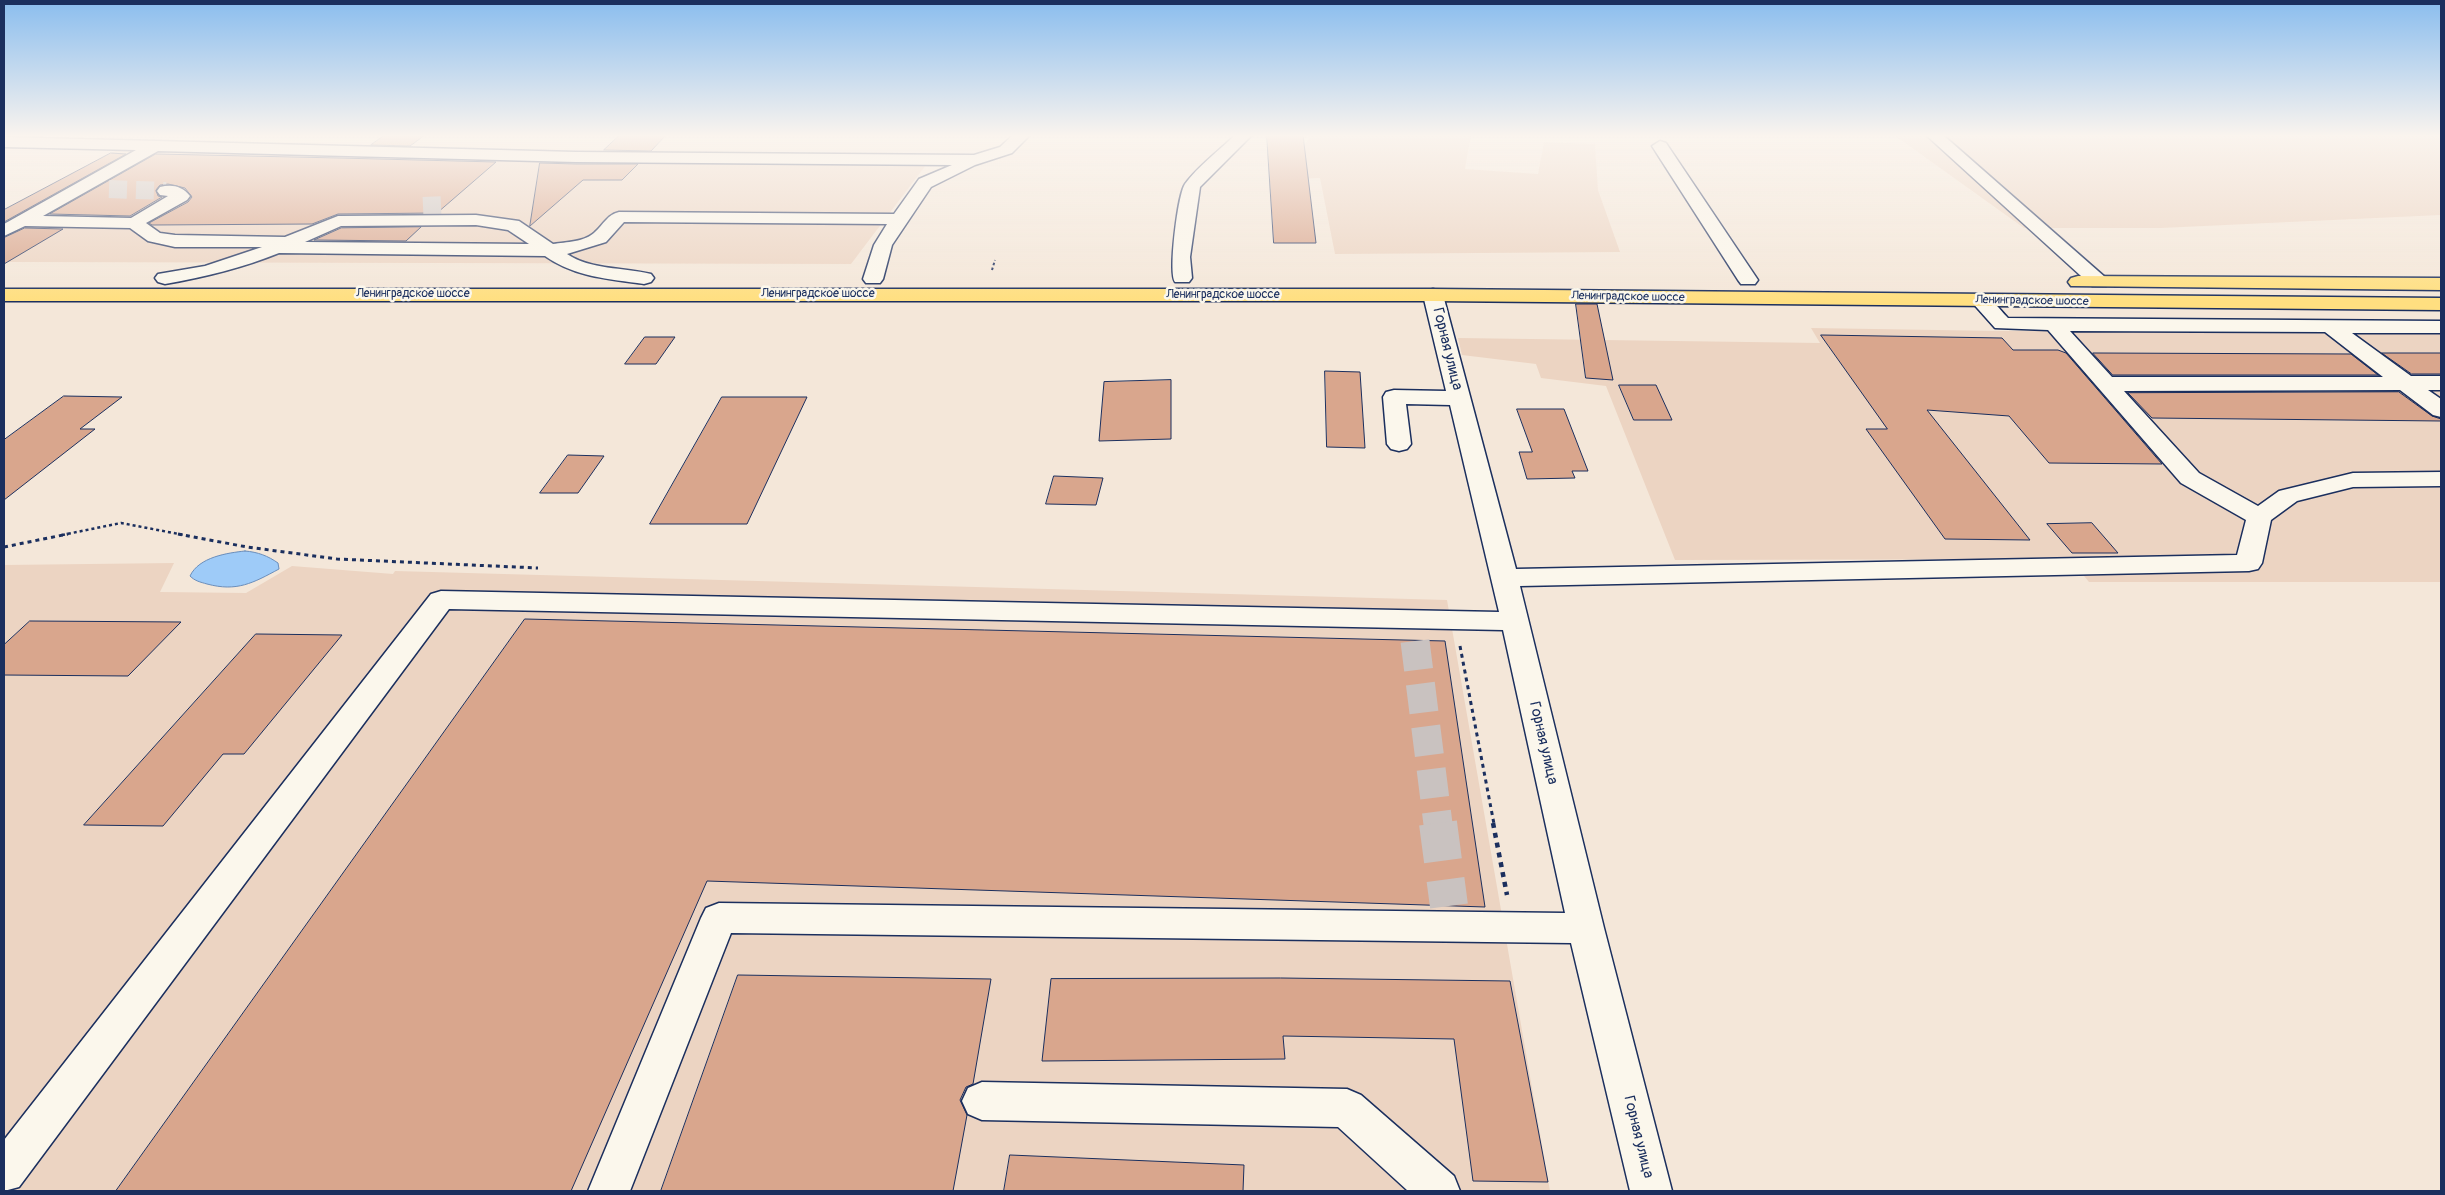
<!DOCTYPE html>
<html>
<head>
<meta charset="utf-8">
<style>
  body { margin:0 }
  #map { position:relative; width:2445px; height:1195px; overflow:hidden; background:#f4e7d9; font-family:Pangolin,sans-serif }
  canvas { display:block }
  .frame { position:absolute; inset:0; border:5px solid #1b2f5e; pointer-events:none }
</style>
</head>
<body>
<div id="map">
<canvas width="2445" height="1195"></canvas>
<div class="frame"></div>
</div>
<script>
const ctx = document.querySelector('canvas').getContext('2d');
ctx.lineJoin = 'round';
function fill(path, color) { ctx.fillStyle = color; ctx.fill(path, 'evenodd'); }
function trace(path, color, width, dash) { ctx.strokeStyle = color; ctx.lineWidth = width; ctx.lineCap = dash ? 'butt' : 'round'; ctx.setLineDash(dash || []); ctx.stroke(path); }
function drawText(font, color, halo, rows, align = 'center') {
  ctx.font = font + ' Pangolin,sans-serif'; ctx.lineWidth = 5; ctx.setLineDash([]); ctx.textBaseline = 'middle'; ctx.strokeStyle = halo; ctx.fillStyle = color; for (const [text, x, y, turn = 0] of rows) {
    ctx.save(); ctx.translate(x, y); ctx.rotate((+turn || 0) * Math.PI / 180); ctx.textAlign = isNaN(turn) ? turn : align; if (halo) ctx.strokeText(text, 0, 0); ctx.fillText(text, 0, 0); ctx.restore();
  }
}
fill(new Path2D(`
  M1312 135H1471L1465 169 1538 174 1544 142 1595 144 1598 190 1620 252 1335 254 1320 178 1276 180Z
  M1894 135H2441V215L2161 228H2024Z
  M117 150 573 160 926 165 851 264 4 262V209Z
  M1811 328 2000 331H2441V582H2089L2070 559 1675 560 1606 386 1541 378 1536 364 1462 355 1458 338 1820 343Z
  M174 563 160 592 246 593 292 566 393 574 395 571 1447 600 1550 1191H4V565Z`), '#ecd4c2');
const water = new Path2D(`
  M245 551C258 552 268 556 278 563L279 569C253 583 237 592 207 584 200 582 195 581 190 576 199 557 227 553 245 551Z`);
fill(water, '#9ecbf8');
trace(water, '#6a8dba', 1);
const building = new Path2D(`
  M385 135H425L410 146 371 145Z
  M620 135H666L651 151 604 150Z
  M1267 135H1303L1316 243H1274Z
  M111 153 126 154 4 222V210Z
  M156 154 339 158 496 162 437 213 338 214 312 224 152 225 149 223 188 202 192 197 185 188 168 184 160 185 156 190 158 196 162 197 130 216 50 214Z
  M540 163 576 164H638L622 180H583L530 226Z
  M421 227 406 241 314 240 341 228Z
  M25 228 63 229 4 264V238Z
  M1576 304H1597L1613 380 1586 378Z
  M1821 335 2002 338 2013 350H2058L2066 353 2162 464 2049 463 2009 416 1927 410 2030 540 1945 539 1866 429H1887Z
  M645 337H675L656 364H625Z
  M2093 353 2351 354 2378 375H2113Z
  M2382 353H2441V374H2412Z
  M1325 371 1360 372 1365 448 1327 447Z
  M1171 380V439L1099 441 1104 382Z
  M1619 385H1656L1672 420H1634Z
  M2399 392 2432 416 2441 419V421L2152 418 2128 393Z
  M64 396 122 397 80 429H95L4 500V440Z
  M722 397H807L747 524H650Z
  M1517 409H1564L1588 471H1572L1575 478 1527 479 1519 452H1532Z
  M568 455 604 456 578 493H540Z
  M1054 476 1103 478 1096 505 1046 504Z
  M2092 523 2118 553H2072L2047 524Z
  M525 619 1445 641 1485 907 707 881 571 1191H116Z
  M30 621 181 622 128 676 4 675V645Z
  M256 634 342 635 244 754H223L163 826 84 825Z
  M738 975 991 979 973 1084 966 1087 960 1100 967 1115 953 1191H661Z
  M1281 978 1510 981 1548 1182 1473 1181 1454 1039 1283 1036 1285 1059 1042 1061 1051 979Z
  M1010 1155 1244 1165 1243 1191H1004Z`);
fill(building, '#d9a68d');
trace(building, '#1b2f5e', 1);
trace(new Path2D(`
  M109 189 166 191
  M423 206 446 205`), '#c9c2c0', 18, [18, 9]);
trace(new Path2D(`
  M1415 641 1438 824`), '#c9c2c0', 29, [29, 14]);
trace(new Path2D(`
  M1438 823 1449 906`), '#c9c2c0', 38, [38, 19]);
const minor = new Path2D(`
  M1013 135H1030L1012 153 975 165 931 187 892 245 883 279 880 283H866L863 279 874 245 887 224 624 222 606 242 567 254C591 270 623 267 651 274L654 278 651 282 644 284C608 279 575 277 545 256L279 253C242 268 205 277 165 284L158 282 155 278 158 274 205 266 262 247H175L148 241 130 228 25 226 4 236V224L136 150 4 147V137L576 152 974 155 1000 147ZM158 151 576 162 952 165 919 179 894 214 619 212C608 214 603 225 595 232 585 242 566 242 553 244L519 221 476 215 338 216 285 237 175 235 160 233 146 223 187 200 190 196C182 186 172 184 160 187L157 191 160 195 168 196 131 218 43 216ZM476 225 508 230 529 244 305 242 341 226Z
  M1235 135H1252L1200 187 1190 257 1192 278 1189 282H1175C1168 272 1178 194 1185 184 1197 167 1220 150 1235 135Z
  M1926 135H1943L2106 278 2109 282 2106 286H2092Z
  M1660 141 1666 143 1758 280 1755 284H1741L1738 280 1652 146Z
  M1433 289 1440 291 1443 295 1516 569 2237 555 2246 520 2181 483 2048 330 1995 328 1970 300 1973 296C1989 292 1997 307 2008 318L2441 321V333H2352L2411 376H2441V390H2428L2441 399V417L2433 415 2400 390 2124 391 2199 473 2258 506 2279 491 2353 473 2441 472V486L2353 487 2297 501 2271 520 2262 563 2258 569 2249 571 1520 586 1604 928 1672 1191H1630L1571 943 731 933 630 1191H588L701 918 706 908 719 903 1565 913 1503 630 449 609 19 1187 4 1191V1140L431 594 441 591 1499 612 1450 405 1406 404 1411 444 1407 449 1399 451 1391 449 1387 444 1383 397 1386 392 1394 390 1446 391 1423 295 1426 291ZM2070 331 2325 332 2383 377H2112Z
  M982 1082 1347 1089 1361 1095 1454 1176 1460 1191H1408L1338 1127 982 1120 968 1114 962 1101 968 1088Z`);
const highway = new Path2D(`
  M2078 276 2441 278V290L2071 286 2068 282 2071 278Z
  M4 289H1433L2441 298V310L1433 301H4Z`);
trace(minor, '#1b2f5e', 3);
trace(highway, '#1b2f5e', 3);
trace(new Path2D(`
  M992 270 995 260`), '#1b2f5e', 2, [2.5, 2.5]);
trace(new Path2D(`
  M62 535 121 523 184 535`), '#1b2f5e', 2.5, [3, 3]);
trace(new Path2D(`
  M178 534 247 547 337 559 538 568
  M4 547 68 534
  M1460 646 1494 824`), '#1b2f5e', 3, [4, 4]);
trace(new Path2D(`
  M1493 823 1507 895`), '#1b2f5e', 4.5, [5, 5]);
fill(minor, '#fbf7ec');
fill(highway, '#ffdf80');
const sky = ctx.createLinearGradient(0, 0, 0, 302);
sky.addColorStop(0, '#8abdee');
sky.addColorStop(0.45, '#faf4ee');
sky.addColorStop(1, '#faf4ee00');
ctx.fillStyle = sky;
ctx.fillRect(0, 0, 2445, 302);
drawText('12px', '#1b2f5e', '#fbf7ec', [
  ["Ленинградское шоссе",413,294],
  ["Ленинградское шоссе",818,294],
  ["Ленинградское шоссе",1223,295],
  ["Ленинградское шоссе",1628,297,1],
  ["Ленинградское шоссе",2032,301,1]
]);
drawText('15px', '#1b2f5e', '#fbf7ec', [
  ["Горная улица",1447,349,76],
  ["Горная улица",1543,743,77],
  ["Горная улица",1638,1137,76]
]);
</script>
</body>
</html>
